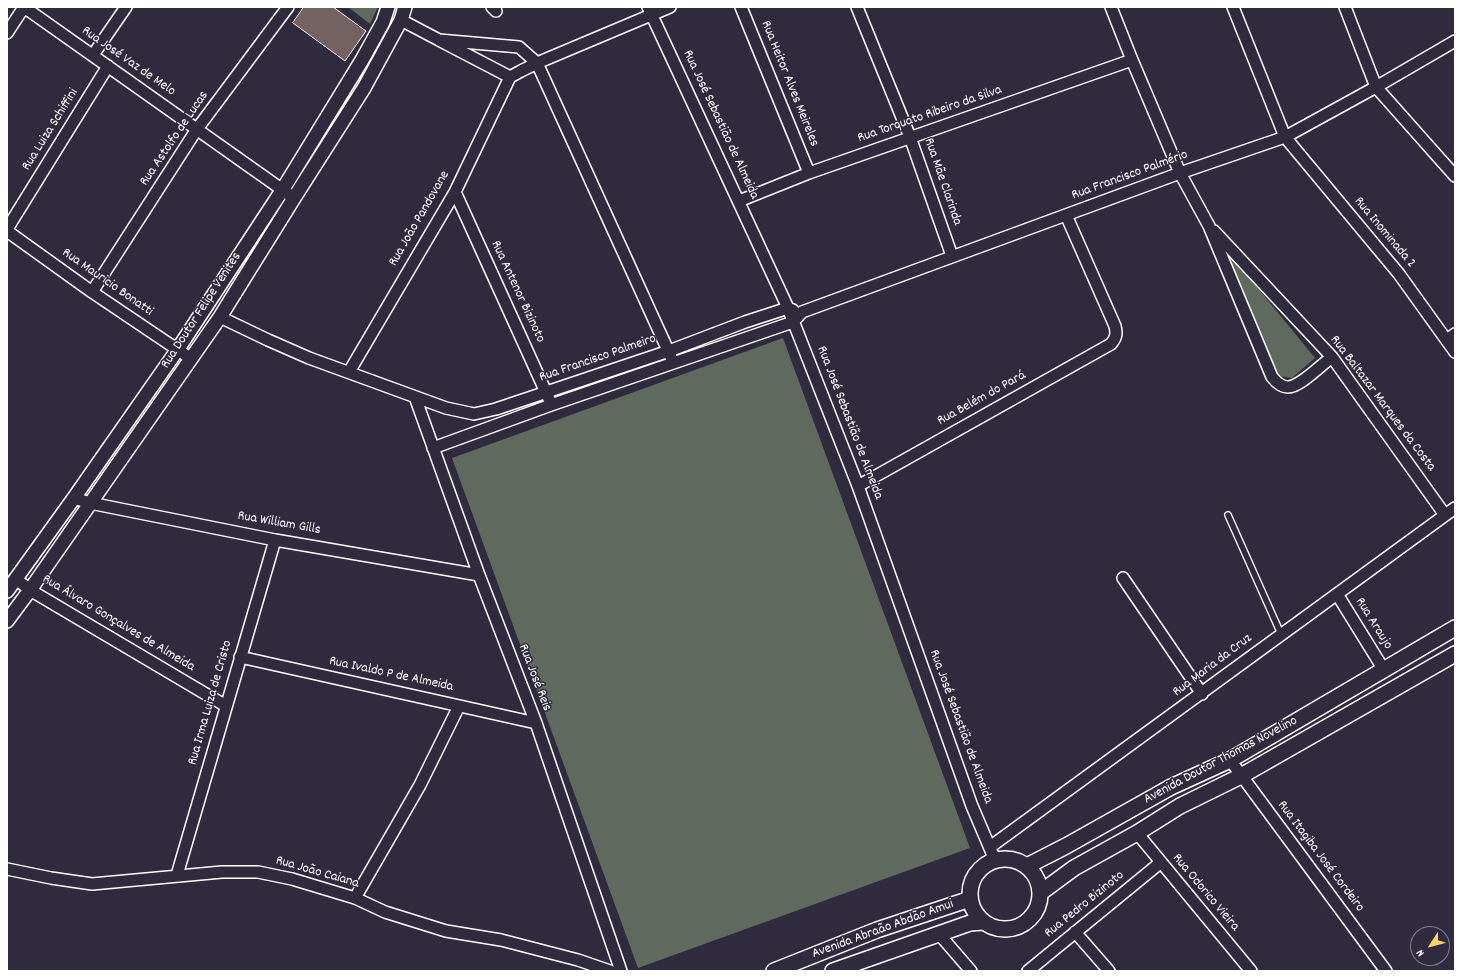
<!DOCTYPE html>
<html>
<head>
<meta charset="utf-8">
<style>
  body { margin:0 }
  #map { position:relative; width:1462px; height:978px; overflow:hidden; background:#2f2a3d; font-family:Dekko,sans-serif }
  canvas { display:block }
  .frame { position:absolute; inset:0; border:8px solid #fff; pointer-events:none }
  .north { position:absolute; left:1410px; top:926px; width:40px; height:40px; box-sizing:border-box; background:#2f2a3d; border:1px solid #827f8b; border-radius:50%; rotate:234deg; font-size:11px; font-weight:700; line-height:16px; text-align:center; color:#fff }
  .north::after { content:''; display:block; margin:auto; width:14px; height:18px; background:#ffd166; clip-path:polygon(50% 0,100% 100%,50% 72%,0 100%) }
</style>
</head>
<body>
<div id="map">
<canvas width="1462" height="978"></canvas>
<div class="frame"></div>
<div class="north">N</div>
</div>
<script>
const ctx = document.querySelector('canvas').getContext('2d');
ctx.lineJoin = 'round';
function fill(path, color) { ctx.fillStyle = color; ctx.fill(path, 'evenodd'); }
function trace(path, color, width, dash) { ctx.strokeStyle = color; ctx.lineWidth = width; ctx.lineCap = dash ? 'butt' : 'round'; ctx.setLineDash(dash || []); ctx.stroke(path); }
function drawText(font, color, halo, rows, align = 'center') {
  ctx.font = font + ' Dekko,sans-serif'; ctx.lineWidth = 3; ctx.setLineDash([]); ctx.textBaseline = 'middle'; ctx.strokeStyle = halo; ctx.fillStyle = color; for (const [text, x, y, turn = 0] of rows) {
    ctx.save(); ctx.translate(x, y); ctx.rotate((+turn || 0) * Math.PI / 180); ctx.textAlign = isNaN(turn) ? turn : align; if (halo) ctx.strokeText(text, 0, 0); ctx.fillText(text, 0, 0); ctx.restore();
  }
}
fill(new Path2D(`
  M348 7H378L370 24Z
  M1222 249 1230 254 1315 358 1292 378 1279 376Z
  M783 338 970 848 638 968 452 458Z`), '#5f695d');
const building = new Path2D(`
  M304 7H333L366 31 345 61 293 23Z`);
fill(building, '#746161');
trace(building, '#fff', 1);
const service = new Path2D(`
  M1228 515 1281 634`);
const minor = new Path2D(`
  M24 7 294 198
  M492 7 496 11
  M648 7 788 308 858 486 972 806 995 860
  M741 7 809 173
  M857 7 910 137 952 256
  M1111 7 1132 60 1180 173 1209 226 1272 377C1276 382 1281 387 1288 387 1300 387 1322 364 1332 357
  M1233 7 1285 137 1399 274 1455 352
  M1345 7 1376 87 1455 176
  M401 20 439 40 519 47 537 63 670 7
  M7 33 24 7
  M439 40 510 77 521 71 537 63 671 357
  M93 55 126 7
  M455 192 549 399
  M739 201 809 173 1132 60
  M7 229 108 66
  M7 231 92 292 190 358
  M1214 231 1332 357 1445 515
  M92 292 197 129 288 7
  M220 317 268 340 309 358 446 408 474 414 496 409 669 351 745 322 788 308 793 310
  M1447 340 1455 334
  M349 372 455 192 510 77
  M415 397 479 575 536 723 621 971
  M433 448 551 405 793 322 802 312 1180 173 1285 137 1376 87 1455 41
  M858 486 1111 344C1116 338 1117 334 1115 326L1066 215
  M74 498 90 503 275 540 479 575
  M1123 578 1202 694
  M16 579 30 590 226 706
  M1337 594 1384 670
  M240 657 536 723
  M1230 760 1386 971
  M1137 833 1251 971
  M990 847 1455 508
  M7 869 51 878 92 884 222 872H258L292 879 355 898 385 912 446 931 501 940 578 960 610 971
  M177 875 275 540
  M355 898 420 785 459 706
  M1075 932 1109 971
  M939 934 971 971
  M1028 971 1160 863`);
const tertiary = new Path2D(`
  M7 591 74 498 178 349 283 189 362 60 383 22 388 7
  M7 621 30 590 220 317 294 198 364 88 401 20 405 7`);
const secondary = new Path2D(`
  M970 894a35 35 0 1 1 70 0a35 35 0 1 1-70 0Z
  M1027 866 1066 846 1171 787 1230 760 1455 628
  M1040 893 1074 868 1137 833 1180 806 1241 776 1455 654
  M774 971 877 930 970 899
  M833 971 970 923 983 922`);
trace(service, '#fff', 8);
trace(minor, '#fff', 14);
trace(tertiary, '#fff', 16);
trace(secondary, '#fff', 18);
trace(service, '#2f2a3d', 5.5);
trace(minor, '#2f2a3d', 11);
trace(tertiary, '#2f2a3d', 13);
trace(secondary, '#2f2a3d', 15);
drawText('14px', '#fff', '#2f2a3d', [
  ["Rua José Vaz de Melo",128,62,35],
  ["Rua Heitor Alves Meireles",789,84,68],
  ["Rua Torquato Ribeiro da Silva",930,115,-19],
  ["Rua José Sebastião de Almeida",720,125,65],
  ["Rua Luiza Schiffini",51,130,-58],
  ["Rua Astolfo de Lucas",175,139,-56],
  ["Rua Francisco Palmério",1130,176,-20],
  ["Rua Mãe Clarinda",942,182,71],
  ["Rua João Pandovane",420,219,-60],
  ["Rua Inominada 2",1384,233,50],
  ["Rua Mauricio Bonatti",107,283,35],
  ["Rua Antenor Bizinoto",517,292,65],
  ["Rua Doutor Felipe Venites",202,311,-57],
  ["Rua Francisco Palmeiro",598,359,-19],
  ["Rua Belém do Pará",982,399,-29],
  ["Rua Baltazar Marques da Costa",1382,404,53],
  ["Rua José Sebastião de Almeida",849,423,69],
  ["Rua William Gills",279,524,10],
  ["Rua Álvaro Gonçalves de Almeida",118,624,31],
  ["Rua Araujo",1373,624,58],
  ["Rua Maria da Cruz",1213,666,-37],
  ["Rua Ivaldo P de Almeida",391,675,12],
  ["Rua José Reis",534,678,69],
  ["Rua Irma Luiza de Cristo",211,703,-74],
  ["Rua José Sebastião de Almeida",960,727,70],
  ["Avenida Doutor Thomas Novelino",1221,761,-28],
  ["Rua Itagiba José Cordeiro",1320,857,53],
  ["Rua João Caiana",317,873,16],
  ["Rua Odorico Vieira",1205,893,50],
  ["Rua Pedro Bizinoto",1085,905,-39],
  ["Avenida Abraão Abdão Amui",883,930,-20]
]);
</script>
</body>
</html>
